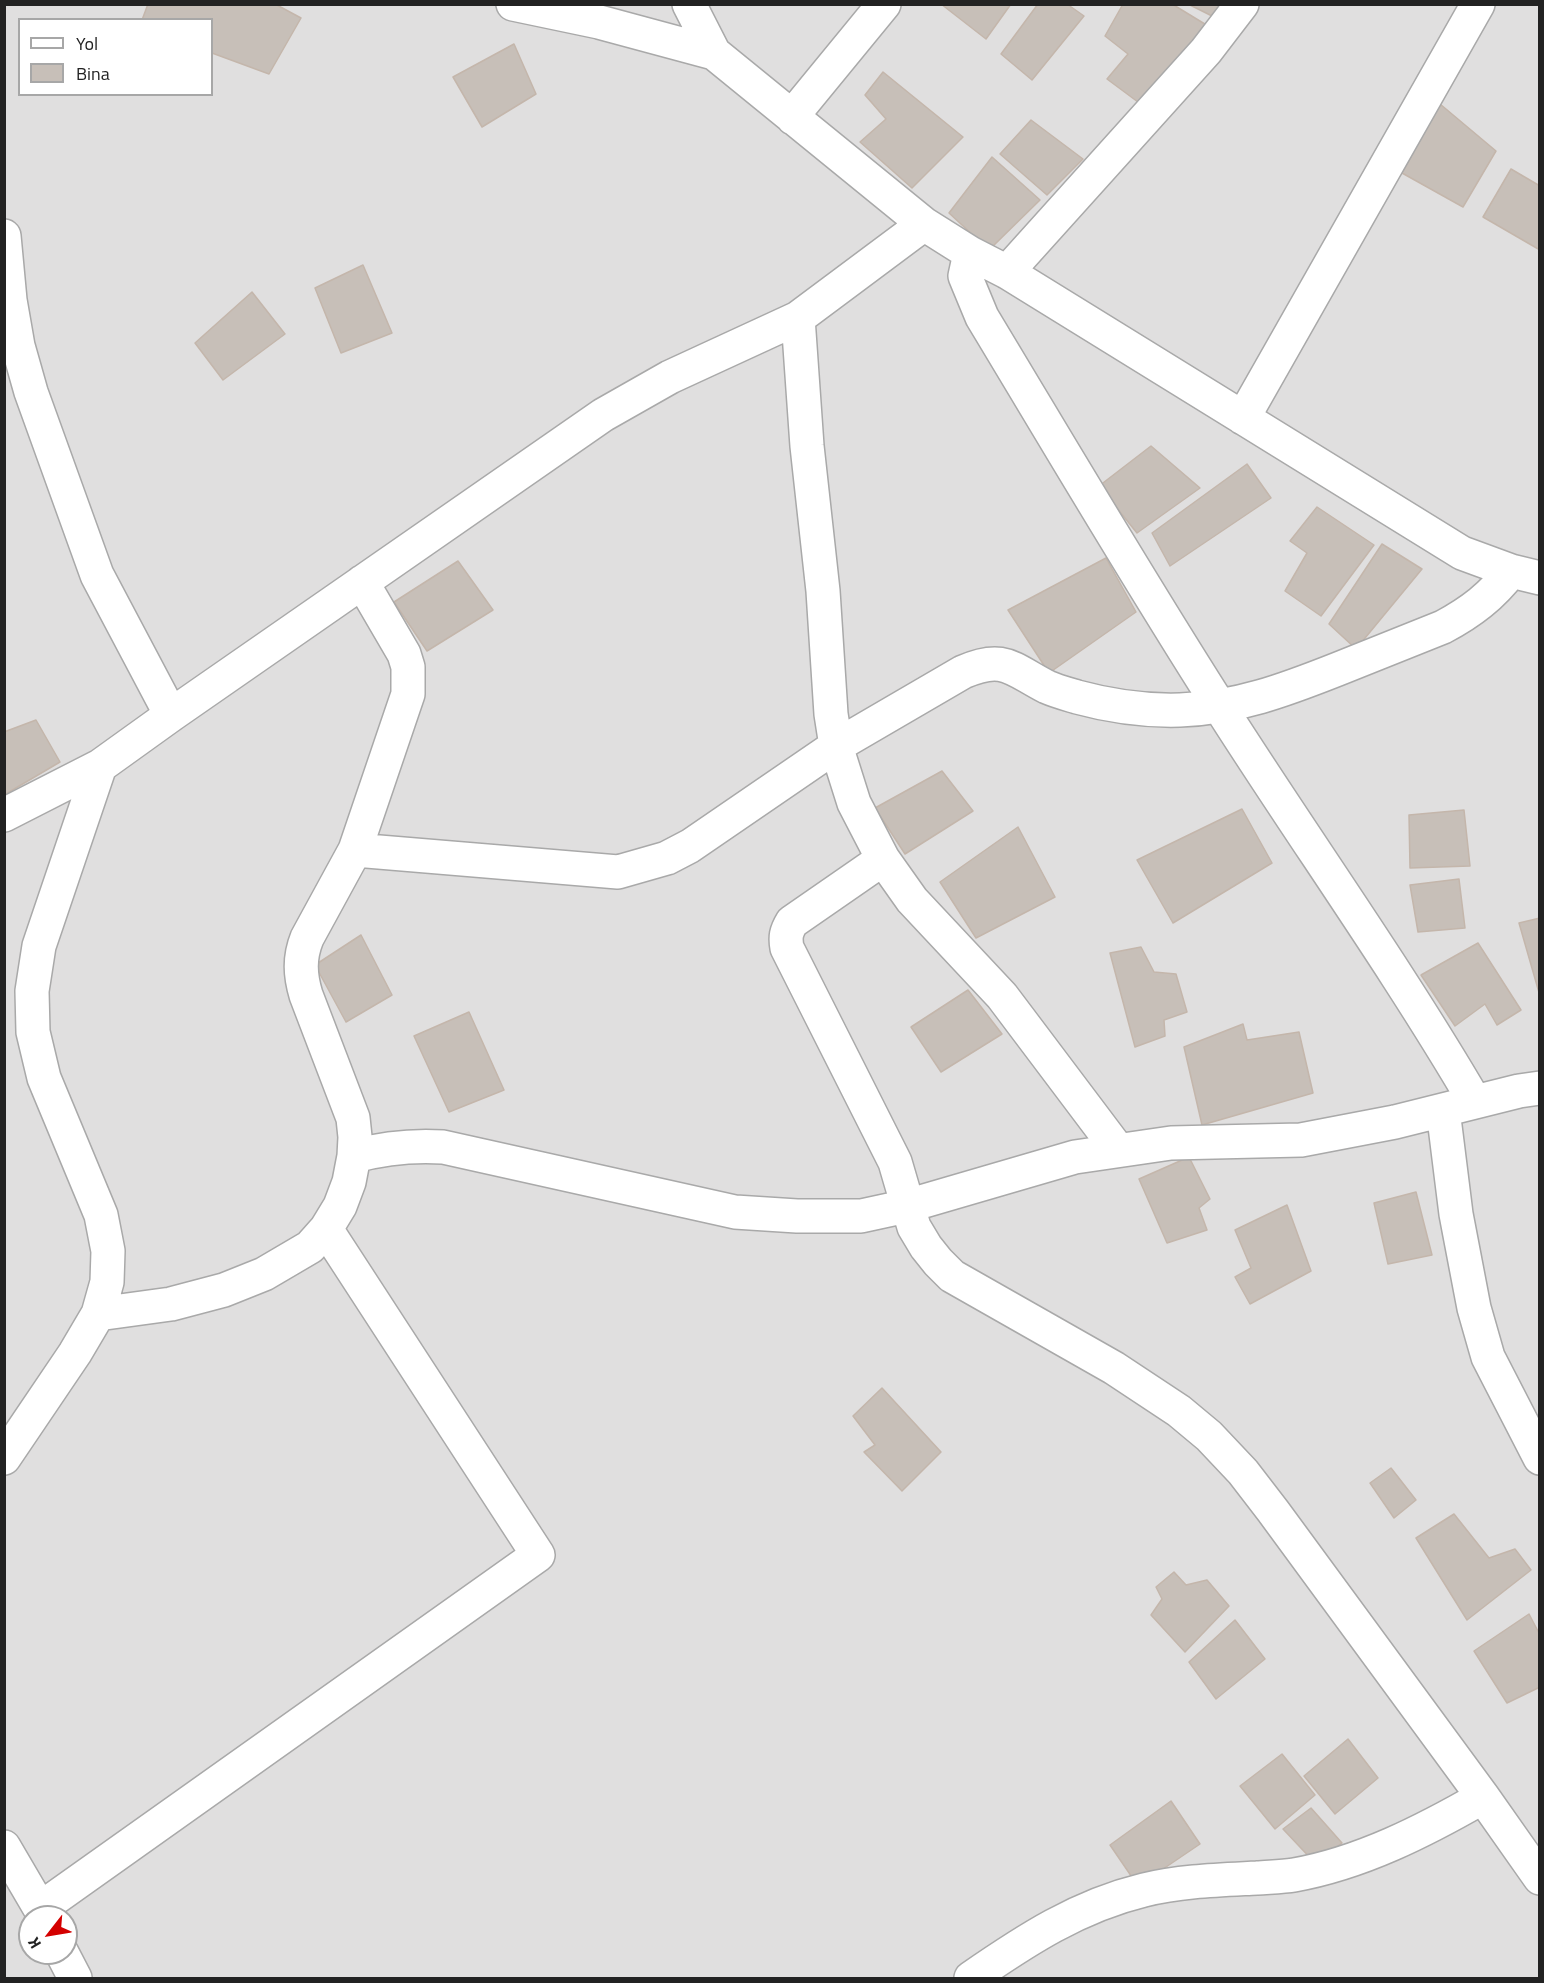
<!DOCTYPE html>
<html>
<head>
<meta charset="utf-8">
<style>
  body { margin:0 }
  #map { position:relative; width:1544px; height:1983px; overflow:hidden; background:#f2efe9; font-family:"Titillium Web",sans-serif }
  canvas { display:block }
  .frame { position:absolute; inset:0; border:6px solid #222; pointer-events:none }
  .legend { position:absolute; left:18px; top:18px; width:195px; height:78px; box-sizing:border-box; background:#fff; border:2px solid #a7a7a7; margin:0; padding:8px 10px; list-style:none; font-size:18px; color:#222 }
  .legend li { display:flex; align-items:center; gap:12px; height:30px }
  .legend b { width:30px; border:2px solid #a7a7a7 }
  .north { position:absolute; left:18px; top:1905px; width:60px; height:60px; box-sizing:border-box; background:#fff; border:2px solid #a7a7a7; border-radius:50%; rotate:239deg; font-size:16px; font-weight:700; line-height:24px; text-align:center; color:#222 }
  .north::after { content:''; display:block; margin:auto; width:21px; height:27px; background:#d40000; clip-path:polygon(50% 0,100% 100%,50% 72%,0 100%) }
</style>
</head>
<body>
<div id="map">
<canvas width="1544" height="1983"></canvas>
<div class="frame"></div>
<ul class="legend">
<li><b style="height:8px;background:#fff"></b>Yol</li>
<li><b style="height:16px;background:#c7bfb8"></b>Bina</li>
</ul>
<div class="north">K</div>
</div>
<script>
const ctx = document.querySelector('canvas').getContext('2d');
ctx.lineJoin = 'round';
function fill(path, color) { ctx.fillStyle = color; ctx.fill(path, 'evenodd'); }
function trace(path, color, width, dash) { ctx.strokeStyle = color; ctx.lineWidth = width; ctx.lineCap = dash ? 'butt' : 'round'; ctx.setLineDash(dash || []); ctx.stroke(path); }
fill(new Path2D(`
  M5 5H1539V1978H5ZM20 20H212V94H20ZM30 1917H66V1953H30Z`), '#e0dfdf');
const building = new Path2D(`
  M148 4H275L301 18 269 74 212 53V20H142Z
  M941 4H1011L986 39Z
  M1038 4H1067L1084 16 1032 80 1001 54Z
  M1123 4H1172L1213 29 1146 108 1107 79 1128 54 1105 36Z
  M1188 4H1227L1218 19Z
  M514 44 536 94 482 127 453 77Z
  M883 72 963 137 912 188 860 142 886 119 865 95Z
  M1440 104 1496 151 1463 207 1402 173Z
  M1031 120 1083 159 1047 195 1000 154Z
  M992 157 1040 200 989 250 949 213Z
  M1511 169 1540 186V250L1483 217Z
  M363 265 392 333 341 353 315 288Z
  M252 292 285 334 223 380 195 343Z
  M1151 446 1200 488 1137 533 1099 486Z
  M1247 464 1271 498 1170 566 1152 533Z
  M1317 507 1374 545 1321 616 1285 591 1307 553 1290 541Z
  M1382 544 1422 569 1356 649 1329 624Z
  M1106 558 1136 612 1049 673 1008 610Z
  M458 561 493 610 427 651 394 602Z
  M36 720 60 762 4 795V732Z
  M942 771 973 811 905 854 875 808Z
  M1242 809 1272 863 1173 923 1137 860Z
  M1464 810 1470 866 1410 868 1409 815Z
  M1018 827 1055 897 976 938 940 882Z
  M1459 879 1465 928 1418 932 1410 885Z
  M1540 918V996L1519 923Z
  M361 935 392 995 346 1022 315 965Z
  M1478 943 1521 1010 1497 1025 1485 1004 1455 1026 1421 975Z
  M1141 947 1154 972 1176 974 1187 1012 1164 1020 1165 1036 1135 1047 1110 953Z
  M968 990 1002 1034 941 1072 911 1027Z
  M469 1012 504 1090 449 1112 414 1036Z
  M1243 1024 1247 1040 1299 1032 1313 1093 1202 1125 1184 1047Z
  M1189 1157 1210 1199 1199 1208 1207 1230 1167 1243 1139 1179Z
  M1416 1192 1432 1255 1388 1264 1374 1203Z
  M1287 1205 1311 1271 1250 1304 1235 1277 1251 1268 1235 1230Z
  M882 1388 941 1452 902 1491 864 1452 875 1445 853 1416Z
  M1391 1468 1416 1500 1394 1518 1370 1483Z
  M1454 1514 1489 1558 1515 1549 1531 1570 1467 1620 1416 1538Z
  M1174 1572 1186 1585 1207 1580 1229 1606 1185 1652 1151 1615 1162 1599 1156 1587Z
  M1529 1614 1540 1635V1687L1507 1703 1474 1651Z
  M1235 1620 1265 1659 1216 1699 1189 1662Z
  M1348 1739 1378 1778 1335 1814 1304 1776Z
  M1282 1754 1315 1795 1275 1829 1240 1786Z
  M1171 1801 1200 1844 1138 1886 1110 1845Z
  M1311 1808 1342 1843 1315 1863 1283 1829Z`);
fill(building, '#c7bfb8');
trace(building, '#c4b6ab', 1.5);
const minor = new Path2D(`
  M513 4 599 22 714 53 924 224 970 253 1007 272 1462 553 1511 571 1540 578
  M689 4 714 53
  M793 118 802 104 884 4
  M4 236 10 300 18 346 31 392 97 575 171 715
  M970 253 965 276 982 317C1061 448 1138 579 1220 707 1304 839 1396 967 1475 1102
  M1007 272 1206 51 1242 4
  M798 318 807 446 823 591 831 714 836 746 854 803 883 859 912 900 1002 996 1118 1150
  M1243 418 1478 4
  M4 815 100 766
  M355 850 618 872 667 858 690 846 836 746 963 672C1004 654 1012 669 1047 687 1056 691 1067 694 1077 697 1110 706 1146 711 1180 710 1237 708 1285 690 1338 669 1373 655 1408 641 1443 627 1471 612 1492 596 1511 571
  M883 859 792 922C786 932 785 937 787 948L895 1162 914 1227 926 1247 938 1262 952 1276 1114 1368 1179 1411 1209 1436 1243 1472 1273 1511 1483 1797 1540 1878
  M1443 1110 1456 1214 1474 1308 1488 1357 1540 1458
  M354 1156C384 1148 412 1145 443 1147L735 1212 797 1216H861L907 1206 1075 1157 1171 1143 1301 1140 1395 1122 1519 1091 1540 1088
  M98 1314 171 1304 224 1290 264 1274 310 1247 326 1229 340 1206 349 1182 354 1156 355 1137 353 1118 306 995C300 975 299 958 307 938L355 850 408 694V667L404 654 362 582
  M4 1458 75 1353 98 1314 107 1282 108 1251 101 1215 44 1078 33 1032 32 991 39 946 100 766 171 715 603 415 670 377 798 318 924 224
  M4 1847 45 1917
  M41 1908 538 1555 326 1229
  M62 1953 75 1978
  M971 1978C1026 1940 1078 1906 1144 1890 1181 1881 1219 1880 1257 1878 1269 1877 1282 1877 1294 1875 1361 1863 1424 1831 1483 1797`);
trace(minor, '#a9a9a9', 36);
trace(minor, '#fff', 33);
</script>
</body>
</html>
